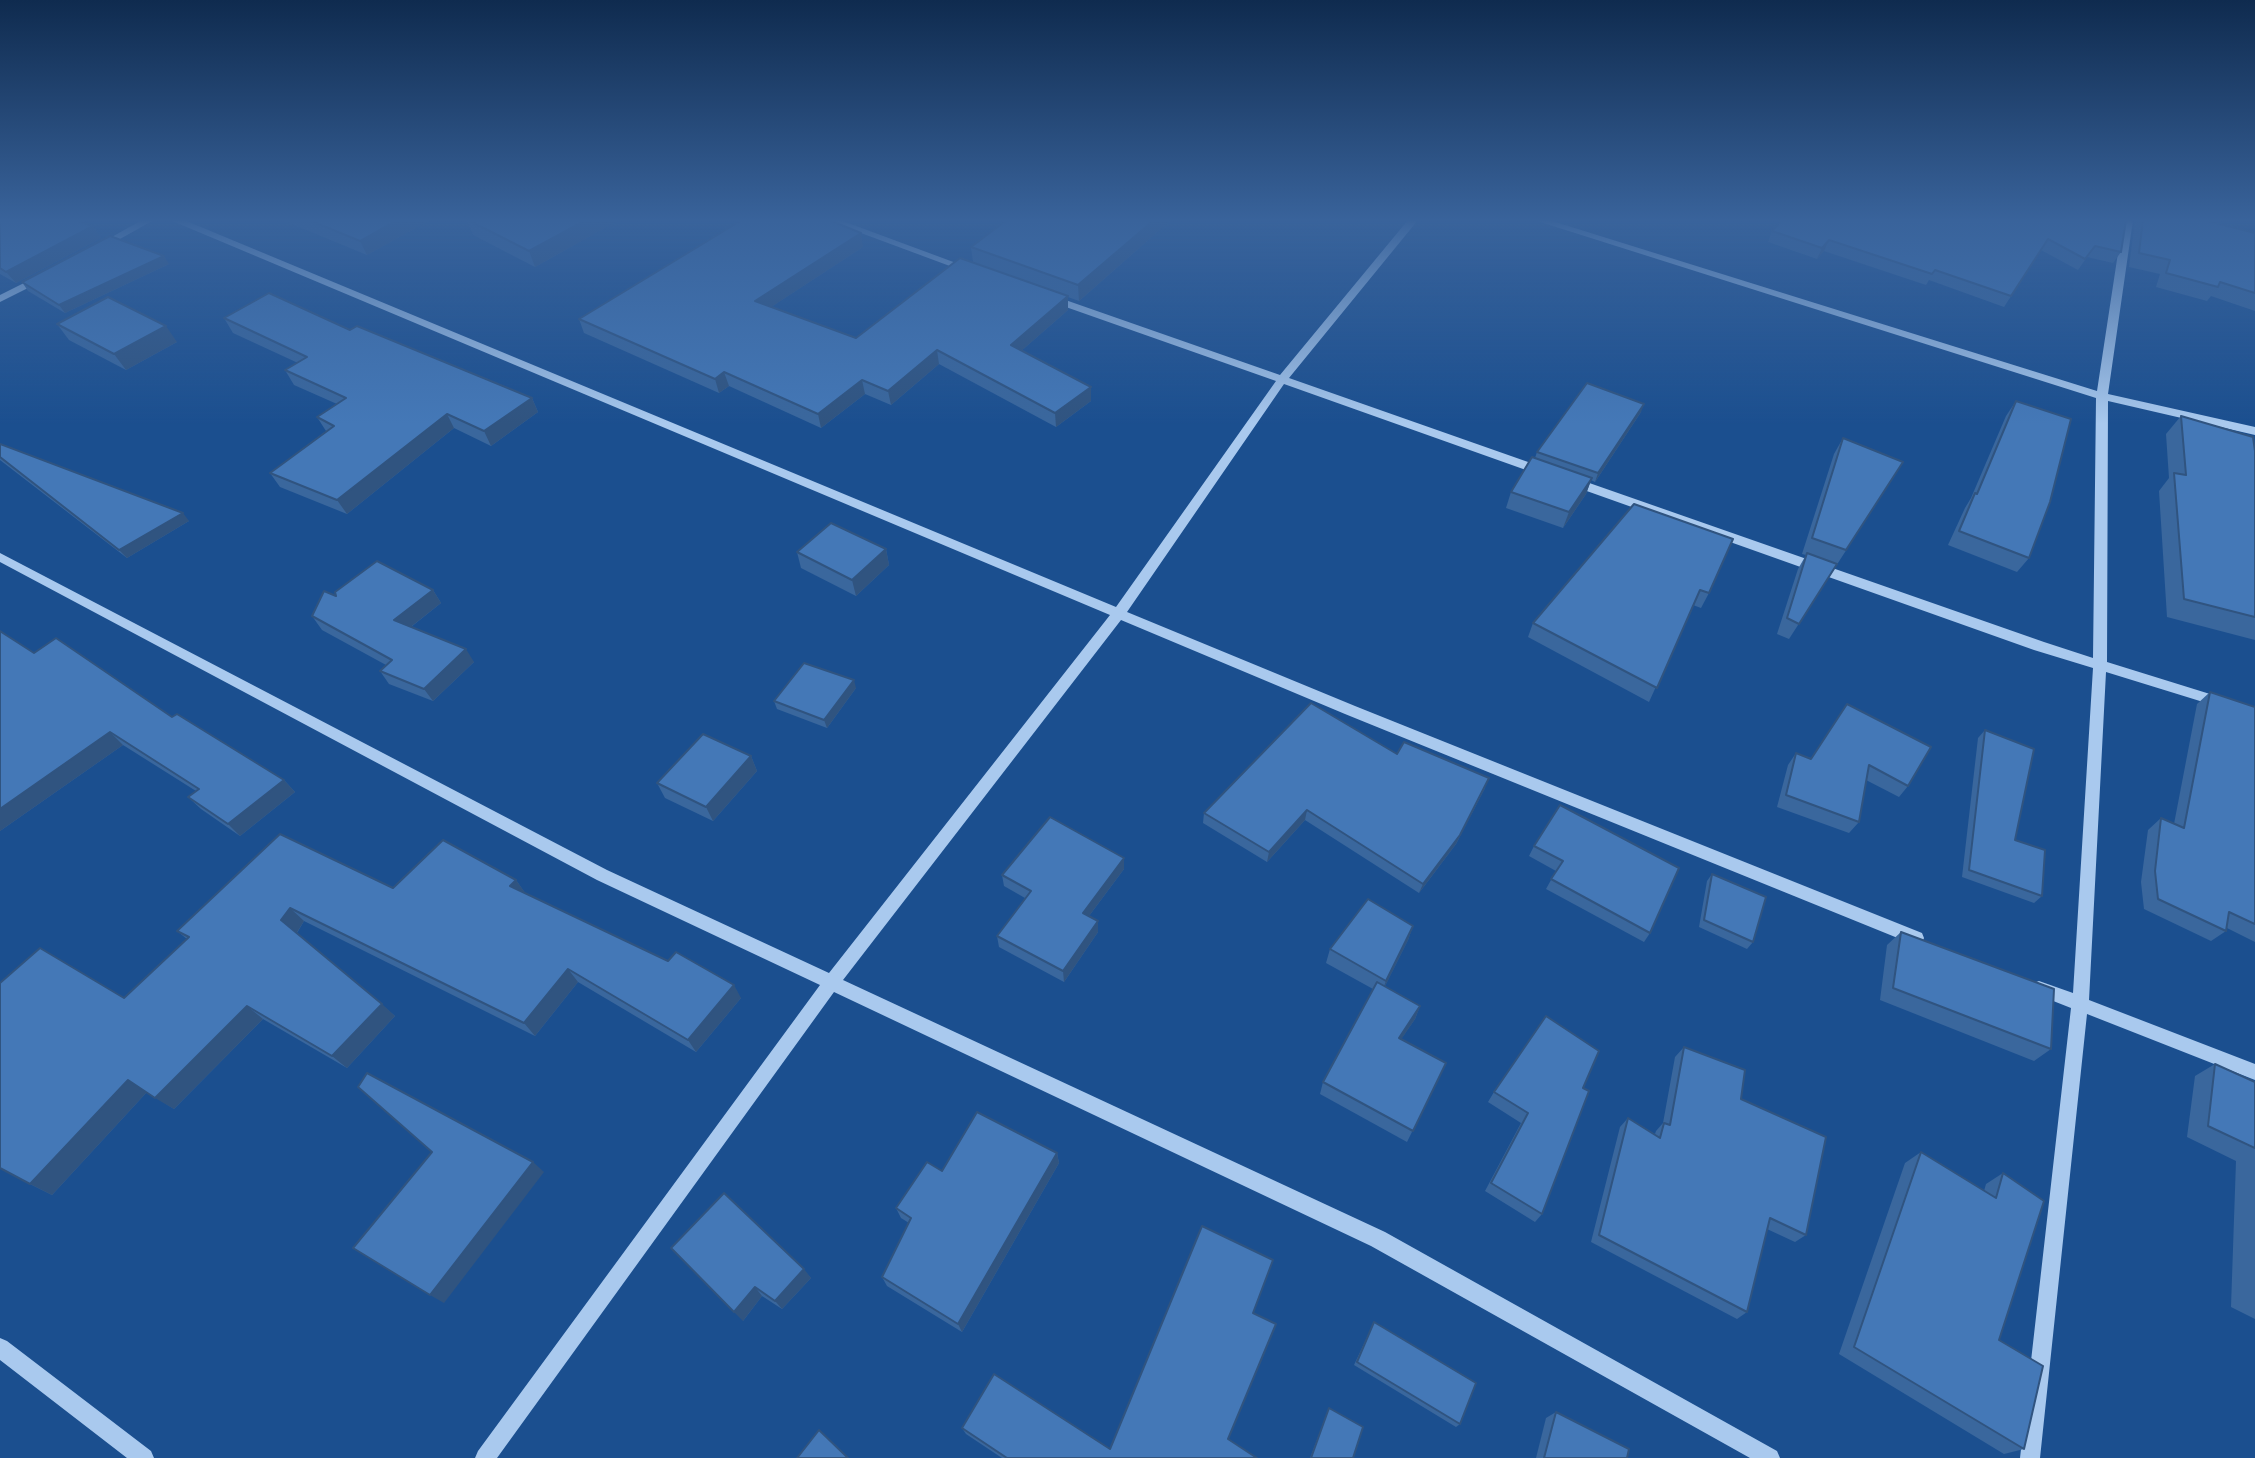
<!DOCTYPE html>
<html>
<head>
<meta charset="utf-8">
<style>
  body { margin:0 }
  canvas { display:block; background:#1b4f8f }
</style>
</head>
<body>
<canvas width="2255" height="1458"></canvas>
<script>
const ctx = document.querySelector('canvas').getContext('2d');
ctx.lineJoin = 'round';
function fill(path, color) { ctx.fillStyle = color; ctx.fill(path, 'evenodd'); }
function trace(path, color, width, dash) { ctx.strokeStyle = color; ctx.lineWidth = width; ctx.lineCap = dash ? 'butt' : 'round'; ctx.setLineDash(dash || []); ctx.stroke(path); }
fill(new Path2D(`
  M142 220H154L102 249 94 247Z
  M170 220H184L1116 607 1276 381 1046 300V296H1054L1280 375 1408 220H1418L1289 378 1548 469V475H1540L1284 384 1127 612 1355 706 1922 933 1924 938 1922 943 1916 945 1910 943 1345 714 1121 620 843 980 1385 1232 1777 1451 1780 1458H1750L1371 1246 834 992 497 1458H475L478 1451 820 985 597 880 0 562V553L607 870 829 973 1110 615Z
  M826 220H840L975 270 966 272Z
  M1534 220H1549L2097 391 2123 220H2133L2108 394 2255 427V435L2108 401 2107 662 2255 708V718L2106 672 2089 1000 2255 1064V1080L2087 1014 2040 1458H2020L2071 1008 2033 993 2031 988 2033 983 2039 981 2073 993 2093 668 2034 650 1567 484 1565 481 1567 478H1575L2044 642 2093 658 2096 398Z
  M38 276 42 277V281L0 302V295Z
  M0 1338 7 1341 151 1451 154 1458H127L0 1360Z`), '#a9c9ee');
fill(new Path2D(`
  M0 220 93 226 101 238 16 283 0 274Z
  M282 220H430L367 255Z
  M467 220H619L535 267 473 235Z
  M1171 220 1079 301 1068 297V310L1021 351 1091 401 1056 427 939 364 891 405 865 394 821 428 729 386 719 393 584 333 579 319 863 247 771 307 856 338 973 262 971 247Z
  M2126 220 2121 252 2113 263 2087 257 2078 270 2041 250 2004 307 1929 280 1926 285 1824 251 1817 259 1768 242 1772 231Z
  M2135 220H2204L2255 233V311L2211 296 2207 301 2156 287 2160 274 2129 267Z
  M169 264 65 313 28 291 22 282Z
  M224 318 350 330 532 398 538 412 491 446 454 428 347 514 280 487 270 473 326 431 317 417 337 404 294 385 285 370 298 363 233 333Z
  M57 324 177 342 126 370 69 340Z
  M2016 401 2029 558 2017 572 1948 545 1965 508 1971 498 2006 416Z
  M1641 412 1595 482 1591 480 1586 494 1563 528 1506 508 1511 492 1535 458 1537 452Z
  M2181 416 2255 451V640L2167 617 2159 491 2169 478 2166 434Z
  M1843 438 1903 462 1789 639 1777 634 1798 569 1806 555 1802 554 1834 454Z
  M0 444 189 521 127 558 0 460Z
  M1634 504 1709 593 1701 608 1693 605 1649 702 1528 637 1533 623Z
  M886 549 889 565 856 596 801 568 797 552Z
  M433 590 441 603 411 627 474 662 433 701 389 684 380 671 386 665 322 630 312 616 336 596Z
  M0 631 34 653 172 717 284 780 295 792 240 836 201 809 188 797 196 791 123 745 0 831Z
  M856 688 827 728 777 709 774 701Z
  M2210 692 2255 707V942L2227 928 2226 931 2211 941 2144 909 2141 882 2148 830 2161 818 2174 824 2197 704Z
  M1847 704 1908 786 1899 797 1866 780 1859 822 1849 833 1777 807 1788 765 1796 753 1811 758Z
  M1985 730 2015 840 2042 896 2034 903 1962 877 1978 738Z
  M1397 754 1485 788 1456 844 1419 893 1305 820 1267 862 1203 823 1204 813Z
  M751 756 757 771 713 821 665 798 657 783Z
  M1560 805 1650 933 1644 942 1546 889 1556 871 1529 856 1534 846Z
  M1124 869 1089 916 1098 921V932L1064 982 999 947 997 936 1025 898 1004 886 1002 875Z
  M1712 874 1753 942 1747 949 1699 927 1707 881Z
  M516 880 525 893 668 961 741 998 696 1052 578 982 535 1036 304 921 297 933 395 1016 347 1068 263 1019 174 1109 147 1092 52 1195 30 1184 124 998 187 939 177 931 393 888Z
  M1413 926 1408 940 1385 986 1420 1006 1415 1019 1401 1039 1446 1063 1407 1142 1320 1094 1323 1082 1373 989 1326 963 1330 949Z
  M1901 932 2051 1049 2034 1061 1880 1000 1887 945Z
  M1684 1047 1741 1099 1806 1235 1795 1242 1767 1229 1747 1312 1737 1319 1591 1242 1620 1127 1628 1118 1655 1134 1656 1131 1663 1123 1675 1057Z
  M2215 1064 2255 1082V1319L2231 1307 2236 1161 2187 1137 2195 1076Z
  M1583 1088 1542 1214 1535 1222 1485 1191 1521 1123 1488 1102 1494 1092Z
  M1921 1152 1984 1191 1986 1184 2003 1173 1999 1340 2024 1449 2004 1454 1839 1354 1905 1163Z
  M1057 1153 1059 1163 962 1332 887 1286 882 1277 909 1223 901 1218 896 1208 942 1171Z
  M724 1193 811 1278 782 1309 762 1296 743 1321Z
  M1253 1313 1228 1439 1257 1458H1002L966 1434 962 1428 1110 1449Z
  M1374 1322 1460 1424 1456 1427 1354 1365Z
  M1329 1408 1353 1458H1310Z
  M1556 1412 1627 1458H1536L1546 1418Z`), '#3a679d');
fill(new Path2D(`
  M397 220H430L367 255 360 241Z
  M586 220H619L535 267 529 251Z
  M1154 220H1171L1079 301 1078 285Z
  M93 226 101 238 16 283 6 272Z
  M861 233 863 247 759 315 755 301Z
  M1829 240 1824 251 1817 259 1822 248Z
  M164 256 169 264 65 313 59 305Z
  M1068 296V310L1012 359 1011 345Z
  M166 326 177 342 126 370 114 354Z
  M937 350 939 364 891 405 888 391Z
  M724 372 729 386 719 393 715 379Z
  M862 380 865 394 821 428 818 414Z
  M1091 387V401L1056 427 1055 413Z
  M532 398 538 412 491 446 484 431Z
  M1644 404 1641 412 1595 482 1598 473Z
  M447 414 454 428 347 514 337 500Z
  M1592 478 1586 494 1563 528 1569 512Z
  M183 513 189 521 127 558 119 550Z
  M886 549 889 565 856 596 852 580Z
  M433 590 441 603 403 633 394 620Z
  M466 649 474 662 433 701 424 689Z
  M854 680 856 688 827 728 824 720Z
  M110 732 123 745 0 831V809Z
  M751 756 757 771 713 821 706 807Z
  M1489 778 1456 844 1419 893 1423 884Z
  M284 780 295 792 240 836 228 824Z
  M1307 810 1305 820 1267 862 1269 852Z
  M1124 858V869L1083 924V913Z
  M516 880 526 894 510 886Z
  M290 908 304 921 296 934 281 920Z
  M1098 921V932L1064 982 1063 971Z
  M1413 926 1408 940 1381 994 1386 981Z
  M568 969 578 982 535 1036 524 1023Z
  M734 985 741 998 696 1052 688 1040Z
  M382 1004 395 1016 347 1068 332 1056Z
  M247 1006 263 1019 174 1109 155 1098Z
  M1420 1006 1415 1019 1394 1050 1399 1038Z
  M128 1080 147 1092 52 1195 30 1184Z
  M1057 1153 1059 1163 962 1332 958 1324Z
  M533 1162 544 1172 444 1303 430 1295Z
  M804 1269 811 1278 782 1309 775 1301Z
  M755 1287 762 1296 743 1321 734 1312Z`), '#305480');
const building = new Path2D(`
  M0 220H76L93 226 6 272 0 268Z
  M309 220H397L360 241Z
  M468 220H586L529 251Z
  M742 220H829L861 233 755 301 856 338 960 258 1068 296 1011 345 1091 387 1055 413 937 350 888 391 862 380 818 414 724 372 715 379 579 319Z
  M1007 220H1154L1078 285 971 247Z
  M1782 220H2126L2121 252 2095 246 2085 259 2048 239 2011 296 1935 270 1932 274 1829 240 1822 248 1772 231Z
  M2143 220H2204L2255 233V293L2220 282 2218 287 2166 273 2170 260 2139 253Z
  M110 236 164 256 59 305 22 282Z
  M269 293 350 330 357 326 532 398 484 431 447 414 337 500 270 473 334 426 317 417 346 398 285 370 307 357 224 318Z
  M108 297 166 326 114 354 57 324Z
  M1587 383 1644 404 1598 473 1537 452Z
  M2016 401 2071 419 2050 502 2029 558 1959 531 1975 493 1977 494Z
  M2181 416 2253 437 2255 451V617L2184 599 2174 473 2186 475Z
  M1843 438 1903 462 1846 550 1812 538Z
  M0 444 183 513 119 550 0 457Z
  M1532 457 1592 478 1569 512 1511 492Z
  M1634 504 1733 539 1709 593 1700 590 1657 688 1533 623Z
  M831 523 886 549 852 580 797 552Z
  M1807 553 1837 564 1799 624 1787 618Z
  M377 561 433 590 394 620 466 649 424 689 380 671 392 660 312 616 324 591 336 596 335 592Z
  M0 631 34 653 56 638 172 717 177 714 284 780 228 824 188 797 199 789 110 732 0 809Z
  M804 663 854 680 824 720 774 701Z
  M2210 692 2255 707V924L2229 912 2226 931 2158 899 2155 871 2161 818 2184 828Z
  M1311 703 1397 754 1404 742 1489 778 1460 835 1423 884 1307 810 1269 852 1204 813Z
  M1847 704 1931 747 1908 786 1869 765 1859 822 1786 795 1796 753 1811 759Z
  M1985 730 2034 749 2015 840 2045 850 2042 896 1969 870Z
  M703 734 751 756 706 807 657 783Z
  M1560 805 1679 868 1650 933 1551 879 1563 861 1534 846Z
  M1050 817 1124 858 1083 913 1098 921 1063 971 997 936 1031 891 1002 875Z
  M280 834 393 888 443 840 516 880 510 886 668 961 676 952 734 985 688 1040 568 969 524 1023 290 908 281 920 382 1004 332 1056 247 1006 155 1098 128 1080 30 1184 0 1168V983L40 948 124 998 189 937 177 931Z
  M1712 874 1766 897 1753 942 1704 920Z
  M1368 899 1413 926 1386 981 1330 949Z
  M1901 932 2054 989 2051 1049 1893 988Z
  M1377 982 1420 1006 1399 1038 1446 1063 1413 1131 1323 1082Z
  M1546 1016 1599 1051 1583 1088 1589 1091 1542 1214 1491 1183 1528 1113 1494 1092Z
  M1684 1047 1745 1070 1741 1099 1826 1137 1806 1235 1770 1218 1747 1312 1599 1235 1628 1118 1660 1138 1664 1123 1670 1125Z
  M2215 1064 2255 1082V1148L2208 1126Z
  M367 1073 533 1162 430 1295 353 1248 432 1152 358 1087Z
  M977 1112 1057 1153 958 1324 882 1277 911 1218 896 1208 927 1162 942 1171Z
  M1921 1152 1996 1198 2003 1173 2044 1201 1999 1340 2043 1366 2024 1449 1854 1347Z
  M724 1193 804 1269 775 1301 755 1287 734 1312 671 1248Z
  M1202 1226 1273 1260 1253 1313 1276 1324 1228 1439 1257 1458H1007L962 1428 994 1374 1110 1449Z
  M1374 1322 1476 1383 1460 1424 1357 1362Z
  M1329 1408 1363 1427 1353 1458H1311Z
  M1556 1412 1629 1449 1627 1458H1544Z
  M819 1430 848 1458H797Z`);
fill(building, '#4478b7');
trace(building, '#305480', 2);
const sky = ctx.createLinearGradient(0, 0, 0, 424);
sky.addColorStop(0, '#0f2b4f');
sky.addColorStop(0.52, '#39639b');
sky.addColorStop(1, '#39639b00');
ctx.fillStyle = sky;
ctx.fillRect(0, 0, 2255, 424);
</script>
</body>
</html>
